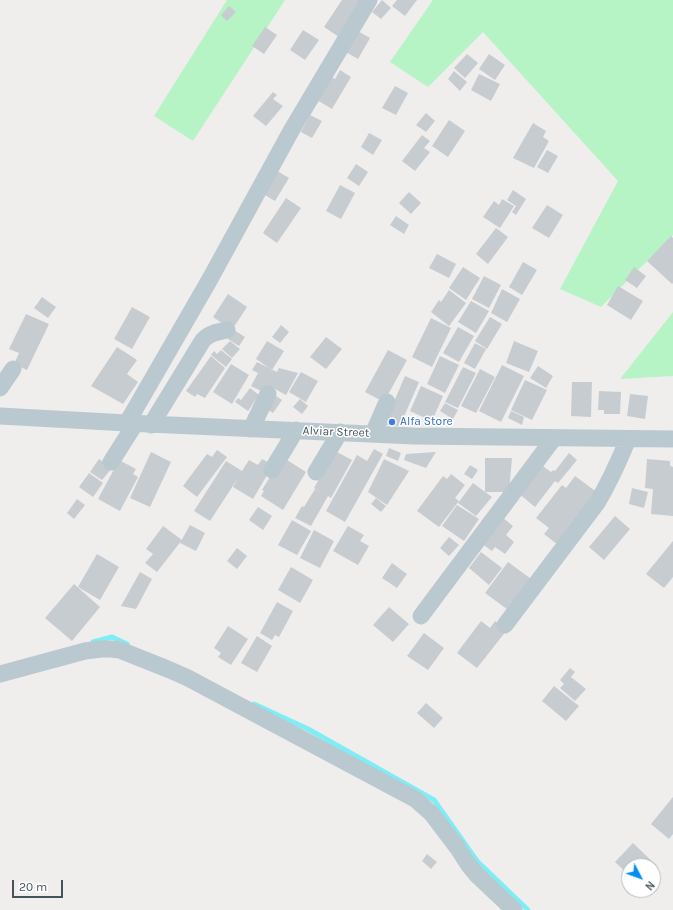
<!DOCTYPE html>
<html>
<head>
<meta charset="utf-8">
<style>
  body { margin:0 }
  #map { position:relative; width:673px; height:910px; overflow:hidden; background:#f0eded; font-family:Karla,sans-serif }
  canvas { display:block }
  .north { position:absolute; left:621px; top:858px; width:40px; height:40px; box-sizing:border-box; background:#fff; border:1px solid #b4bbbe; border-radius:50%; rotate:131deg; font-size:11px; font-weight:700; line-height:16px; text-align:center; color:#44545d }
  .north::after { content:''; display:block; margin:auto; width:14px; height:18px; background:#058df3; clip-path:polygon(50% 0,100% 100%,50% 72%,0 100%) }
  .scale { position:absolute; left:12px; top:880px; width:51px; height:18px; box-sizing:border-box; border:2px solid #44545d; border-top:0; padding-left:5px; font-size:12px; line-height:14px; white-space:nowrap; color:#44545d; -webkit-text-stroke:3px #fff; paint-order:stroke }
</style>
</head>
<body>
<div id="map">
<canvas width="673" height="910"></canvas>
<div class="north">N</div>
<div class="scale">20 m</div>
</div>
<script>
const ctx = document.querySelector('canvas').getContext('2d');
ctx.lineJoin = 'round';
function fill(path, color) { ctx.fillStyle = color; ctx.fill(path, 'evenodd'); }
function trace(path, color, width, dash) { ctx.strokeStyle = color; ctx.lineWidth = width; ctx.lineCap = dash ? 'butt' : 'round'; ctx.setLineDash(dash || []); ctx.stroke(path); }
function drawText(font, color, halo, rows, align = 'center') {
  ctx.font = font + ' Karla,sans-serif'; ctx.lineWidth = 3; ctx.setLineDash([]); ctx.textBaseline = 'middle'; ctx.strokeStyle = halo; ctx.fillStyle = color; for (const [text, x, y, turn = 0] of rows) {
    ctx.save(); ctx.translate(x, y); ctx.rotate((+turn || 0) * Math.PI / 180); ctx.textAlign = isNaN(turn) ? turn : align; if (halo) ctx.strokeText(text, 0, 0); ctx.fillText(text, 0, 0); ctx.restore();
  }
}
fill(new Path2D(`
  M227 0H285L193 141 154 116Z
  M433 0H673V235L601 307 560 289 618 181 483 32 428 87 390 62Z
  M673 312V376L620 379Z`), '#b6f4c5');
trace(new Path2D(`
  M93 642 112 637 127 644
  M254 704 308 729 434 800 477 861 528 910`), '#7eedf6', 5);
fill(new Path2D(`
  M342 0H359L362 2 339 37 324 27Z
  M382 0 391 8 381 19 372 12Z
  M397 0H417L405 16 392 6Z
  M229 6 236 12 227 21 221 15Z
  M265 27 277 35 264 54 252 46Z
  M303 30 319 40 305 60 290 50Z
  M356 30 370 38 358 59 344 51Z
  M467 54 478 63 465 78 454 68Z
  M489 54 505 65 495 80 479 69Z
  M340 70 351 77 332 109 317 100 331 77 335 79Z
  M454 71 467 82 460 91 448 79Z
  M479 74 500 84 491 101 471 90Z
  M395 86 408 93 396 115 382 108Z
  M273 92 277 95 273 99 283 106 266 126 253 116Z
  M426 113 435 121 426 132 416 125Z
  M310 115 322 121 312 138 301 132Z
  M449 120 465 131 448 157 432 146Z
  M533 123 546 131 543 137 549 141 534 168 513 158Z
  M369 133 382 140 373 155 361 147Z
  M422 135 430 141 424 148 430 152 415 171 402 161Z
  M547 150 558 156 548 173 537 167Z
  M356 164 368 172 359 186 347 178Z
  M277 171 289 178 275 201 263 194Z
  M340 185 355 193 341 219 326 211Z
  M513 190 526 199 516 215 512 212 516 206 507 200Z
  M409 192 421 203 411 214 399 203Z
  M286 198 301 208 277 243 263 233Z
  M502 199 514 206 500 228 483 217 494 201 499 205Z
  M547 205 563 215 549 238 532 228Z
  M396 216 409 225 404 234 390 225Z
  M496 228 508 237 488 264 476 254Z
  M671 236 673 238V283L672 284 647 261Z
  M437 254 456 264 449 278 429 268Z
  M523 262 537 270 522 295 509 287Z
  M463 267 480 278 466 300 449 288Z
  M634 267 646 276 637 288 625 280Z
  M484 276 501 285 489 308 472 299Z
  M618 286 643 301 631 320 607 305Z
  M502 289 520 299 507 322 491 313Z
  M449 290 466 303 449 326 431 312 439 300 441 302Z
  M228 294 247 307 232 330 213 317Z
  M42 297 56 307 48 318 34 308Z
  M471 301 489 311 476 333 458 322Z
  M132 307 150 317 132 349 114 339Z
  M26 314 49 324 27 370 14 364 19 353 9 349Z
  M490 317 502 324 487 349 475 341Z
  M431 318 451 328 432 367 412 357Z
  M281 325 289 332 280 343 272 337Z
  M458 327 474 336 459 362 443 353Z
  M234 330 245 337 239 346 228 339Z
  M326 337 342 349 326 369 310 357Z
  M230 341 240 349 232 358 222 349Z
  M267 341 284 351 272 370 256 359Z
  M514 341 538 351 529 372 506 363Z
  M475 343 486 349 475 369 464 363Z
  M117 347 137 360 127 374 138 382 123 404 91 386Z
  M221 350 232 359 226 367 211 355 214 351 217 354Z
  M388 350 407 360 384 402 365 392Z
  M211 356 225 368 205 398 197 394 195 397 186 391Z
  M440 356 459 365 445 393 427 384Z
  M257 362 277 372 279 368 298 373 286 395 269 386 265 393 251 386 258 373 252 370Z
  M231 364 249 375 232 404 213 392Z
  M502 365 524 376 501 422 479 411Z
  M538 366 553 376 546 388 530 378Z
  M463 367 476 373 458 408 445 402Z
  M480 369 495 377 476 413 461 406Z
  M301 372 318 381 306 402 289 392Z
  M405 376 419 382 400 426 384 425Z
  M525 380 547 390 532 420 511 410Z
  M572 382H592L591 417 571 416Z
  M421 386 443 396 432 421 410 411Z
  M250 388 259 395 248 411 235 402 238 398 241 400Z
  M599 391 621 392 620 414H604V410H598Z
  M273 394 282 400 273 413 264 407Z
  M630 394 648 396 645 419 627 416Z
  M300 399 308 406 302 414 293 407Z
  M445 403 458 410 453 419 440 411Z
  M511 411 524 417 522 425 508 418Z
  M389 448 401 453 398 461 386 456Z
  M374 449 383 454 345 522 326 511 357 455 367 461Z
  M217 450 227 457 197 497 183 486 207 454 212 457Z
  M335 451 352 460 331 498 328 496 311 526 295 518 302 506 304 507 315 489 323 494 314 488Z
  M151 452 171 462 150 507 130 498Z
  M436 452 426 468 404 460 406 454Z
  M569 453 577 460 558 483 555 481 535 507 518 493 540 464 551 472 553 470 555 471Z
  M485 458H512L509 492H485Z
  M99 459 112 468 102 480 90 472Z
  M262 459 273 465 253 499 233 487 238 478 210 521 194 511 226 461 242 471 249 460 258 465Z
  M384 459 409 471 387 505 368 492Z
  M647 459 670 461V466L673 467V516L651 514 653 489 645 488Z
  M119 460 136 469 133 474 138 477 120 511 98 499Z
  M287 460 306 472 283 510 261 496 264 491 262 490 279 462Z
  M470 465 478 470 472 479 464 474Z
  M89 473 103 483 93 497 79 487Z
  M451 474 465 485 455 498 459 501 439 527 417 511 443 476 447 479Z
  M575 476 598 493 558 545 544 534 549 528 536 518 562 485 566 488Z
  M473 483 492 497 476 516 458 503Z
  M632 488 648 492 644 508 629 504Z
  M376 498 386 506 381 512 371 504Z
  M77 499 85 505 74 519 67 513Z
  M457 505 479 519 464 541 442 526Z
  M258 507 272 516 263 530 249 520Z
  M615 516 630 529 604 560 589 547Z
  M502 517 513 526 506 535 514 542 505 554 495 547 492 551 481 543Z
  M292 520 311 531 297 555 278 545Z
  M190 525 205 533 196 551 180 543Z
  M163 526 182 540 157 572 145 563 153 554 146 549Z
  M348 526 364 535 360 541 369 546 358 565 333 551Z
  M314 530 334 541 320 568 300 558Z
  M449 537 459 545 449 556 440 548Z
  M673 541V577L664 588 646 574Z
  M237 548 247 556 237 569 227 561Z
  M481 552 502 568 489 585 469 568Z
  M97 554 119 567 100 600 78 587Z
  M508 562 534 581 511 612 485 593Z
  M392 563 407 574 397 588 382 578Z
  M291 567 313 580 300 603 278 590Z
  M140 572 152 579 136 609 121 606Z
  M74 584 100 607 72 641 45 618Z
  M277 602 293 611 279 637 275 635 272 640 260 633Z
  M389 607 409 624 393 642 373 625Z
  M481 621 490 628 495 621 507 630 477 668 457 653Z
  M228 626 248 639 231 665 218 657 221 653 214 648Z
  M424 633 444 648 428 670 407 656Z
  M257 636 272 646 257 672 241 663Z
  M570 668 575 672 571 677 586 689 575 701 560 688 564 684 560 680Z
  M554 686 579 706 566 721 542 701Z
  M426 703 443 718 434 728 417 713Z
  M673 797V834L669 839 651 824Z
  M633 843 657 866 653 869V866H629V875L615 862Z
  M427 854 437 862 431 869 422 861Z`), '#c7ccd1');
trace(new Path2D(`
  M0 388 13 369
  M0 416 127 423 414 436 673 439
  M127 423 210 279 291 131 369 0
  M151 425 203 340C210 333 217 332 227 330
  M251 429 268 394
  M373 434 387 402
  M111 462 135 424
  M272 470 296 430
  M316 472 340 432
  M421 616 554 438
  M505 625 597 503C609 483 619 461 628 439
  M0 674 85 651 101 649H111L120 650 170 670 188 678 415 799 432 814 457 847 468 864 477 875 514 910`), '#bac8cf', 17);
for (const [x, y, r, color] of [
  [392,422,4,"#3f7fe0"]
]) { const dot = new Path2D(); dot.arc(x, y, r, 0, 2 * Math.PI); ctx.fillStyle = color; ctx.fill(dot); trace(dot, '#fff', 1.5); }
drawText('12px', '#366cbe', '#fff', [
  ["Alfa Store",400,422]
], 'left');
drawText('12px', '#44545d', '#fff', [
  ["Alviar Street",336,432,2]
]);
</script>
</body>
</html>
